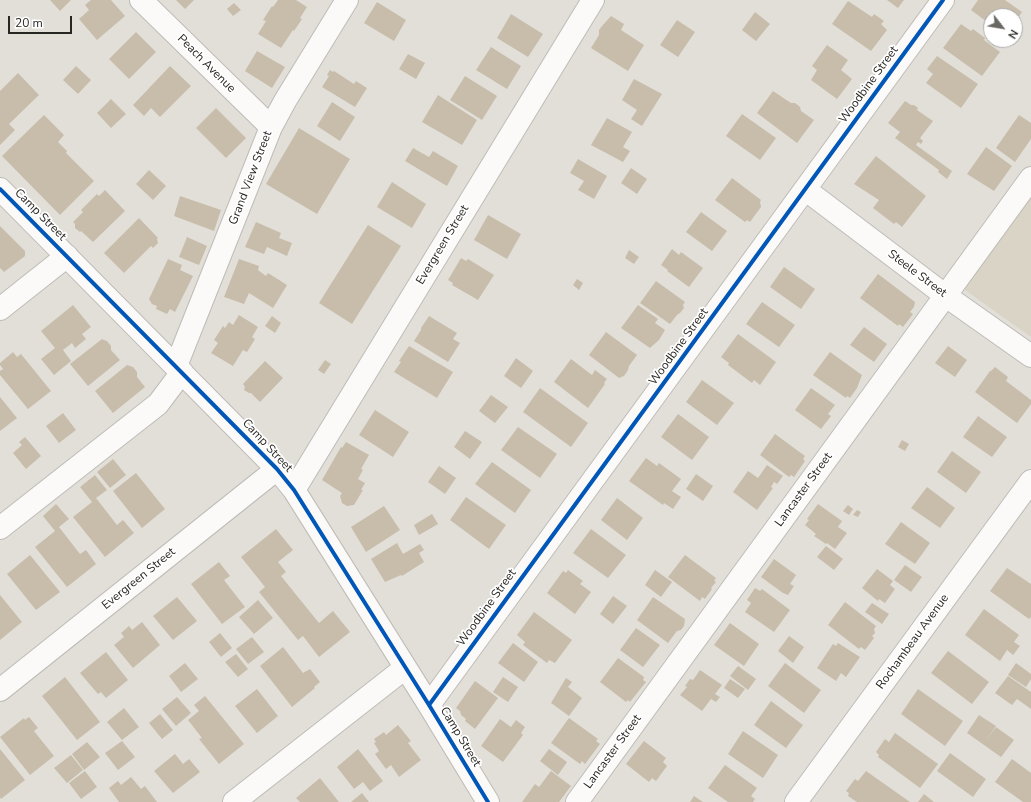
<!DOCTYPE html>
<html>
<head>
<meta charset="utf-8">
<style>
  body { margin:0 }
  #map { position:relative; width:1031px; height:802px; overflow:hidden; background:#e2dfd9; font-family:"Nunito Sans",sans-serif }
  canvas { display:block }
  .north { position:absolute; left:983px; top:8px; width:40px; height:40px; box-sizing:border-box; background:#fff; border:1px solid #a9a8a7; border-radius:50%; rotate:121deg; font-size:11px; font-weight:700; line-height:16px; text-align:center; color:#282622 }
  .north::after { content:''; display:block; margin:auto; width:14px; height:18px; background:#696762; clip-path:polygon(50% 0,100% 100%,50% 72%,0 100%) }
  .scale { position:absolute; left:8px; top:16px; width:64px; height:18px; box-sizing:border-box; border:2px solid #282622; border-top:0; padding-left:5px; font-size:12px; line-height:14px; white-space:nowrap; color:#282622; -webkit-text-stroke:3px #fff; paint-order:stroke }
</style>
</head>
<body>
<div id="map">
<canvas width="1031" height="802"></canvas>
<div class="north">N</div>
<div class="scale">20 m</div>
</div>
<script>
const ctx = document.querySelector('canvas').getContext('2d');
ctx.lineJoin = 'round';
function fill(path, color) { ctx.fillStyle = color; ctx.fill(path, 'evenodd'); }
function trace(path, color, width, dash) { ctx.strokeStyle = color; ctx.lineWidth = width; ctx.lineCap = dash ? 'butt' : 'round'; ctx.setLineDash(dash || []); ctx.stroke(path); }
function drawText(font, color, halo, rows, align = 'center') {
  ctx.font = font + ' "Nunito Sans",sans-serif'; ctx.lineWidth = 3.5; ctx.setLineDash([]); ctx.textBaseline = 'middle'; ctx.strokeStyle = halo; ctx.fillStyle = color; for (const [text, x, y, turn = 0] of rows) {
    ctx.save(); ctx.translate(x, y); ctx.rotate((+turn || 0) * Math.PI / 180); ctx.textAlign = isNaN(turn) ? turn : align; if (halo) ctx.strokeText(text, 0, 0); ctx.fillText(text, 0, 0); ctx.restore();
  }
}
fill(new Path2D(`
  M1031 189V337L965 290 964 282Z`), '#dad4c7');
fill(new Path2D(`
  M50 0H71L60 11Z
  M91 0H111L125 16 97 40 79 19 89 10 85 5Z
  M176 0H194L185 9Z
  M278 0H296L307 7 300 18 302 19 294 31 293 30 281 48 258 34 266 21 263 20 272 6 273 7Z
  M887 0H904L898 8Z
  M978 0H1005L1022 12 1015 22V16H991V25L971 10Z
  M848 1 872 17 874 14 884 21 881 24 887 30 871 51 832 24Z
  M377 2 406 20 394 41 364 23Z
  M234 3 241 10 233 16 227 9Z
  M755 12 770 24 756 41 742 30Z
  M511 14 543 34 528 57 497 38Z
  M611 16 624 24 621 30 644 45 628 71 591 48 599 35V30L602 26Z
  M677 20 695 32 678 57 660 45Z
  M961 24 971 31 973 29 985 38 984 40 1000 52 982 76 943 48Z
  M136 32 156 52 129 79 109 59Z
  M827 45 848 60 841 70 852 79 837 99 811 80 817 70 812 66Z
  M491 47 521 66 507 89 476 70Z
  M257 51 285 67 272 88 245 71Z
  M408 54 425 63 416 79 399 69Z
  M937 56 978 84 961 108 926 83 933 74 927 69Z
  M76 66 91 80 78 94 63 80Z
  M170 66 191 86 160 117 151 108 144 116 133 105Z
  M330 70 333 72 334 71 354 84 356 81 367 88 355 107 322 87 329 76 327 75Z
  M18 73 39 95 9 124 15 130 0 145V91Z
  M465 76 497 96 482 120 450 100Z
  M634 79 662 94 642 126 631 119 637 110 622 100Z
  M773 91 791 103H795L800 107 801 111 814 120 797 143 757 113Z
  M438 95 477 120 462 145 422 122Z
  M111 99 126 114 111 128 97 113Z
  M905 101 911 105H914L918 108 917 110 933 121 920 138 923 141 921 144 918 142 916 145 952 171 947 179 938 172 939 170 895 138 900 132 888 123Z
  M332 102 355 117 340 141 317 126Z
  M216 108 246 138 226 158 196 128Z
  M742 114 776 138 760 160 726 136Z
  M44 115 64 135 58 142 67 151 66 153 94 181 60 215 2 156Z
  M1019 115 1031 123V139L1015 162 996 148Z
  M607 118 632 132 623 147 630 151 623 162 591 145Z
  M299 128 350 159 317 214 266 184Z
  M986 147 1012 166 994 191 967 174Z
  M413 148 429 157 433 151 458 166 447 186 405 161Z
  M876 156 926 196 902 227 896 222 894 224 873 208 879 200 854 184Z
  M578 159 607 176 594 199 578 190 584 181 570 173Z
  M631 168 647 179 637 194 621 183Z
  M149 170 166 186 153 200 136 184Z
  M732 178 761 200 760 202 761 207 750 222 747 220 745 222 715 200Z
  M392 182 426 204 412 228 377 207Z
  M105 190 125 211 93 242 81 231 80 232 75 228V224L73 222 83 212 81 210 97 194 99 196Z
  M180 196 221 210 214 231 174 216Z
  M701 212 727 231 712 251 686 232Z
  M488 215 521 234 507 259 474 240Z
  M139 218 158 238 157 239 158 243 153 248 151 246 124 273 104 253Z
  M256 222 281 233 279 238 292 243 287 256 267 247 264 254 245 247Z
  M368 225 401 246 352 324 319 303Z
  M0 226 25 251V256L4 272 0 268Z
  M187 237 207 246 199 265 179 257Z
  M672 249 679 255 681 252 703 268 689 287 667 271 668 270 661 265Z
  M629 250 639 257 634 264 625 258Z
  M461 258 466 261 468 259 494 275 478 300 452 285 453 283 448 280Z
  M168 259 182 265 180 270 193 276 175 312 170 309 167 314 156 309 157 306 152 304 149 299Z
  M239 259 259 266 258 270 266 276 268 273 287 285 273 308 249 293 244 304 224 297Z
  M784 267 815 289 801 309 770 287Z
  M878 274 915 302 914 307 910 312 913 314 903 327 899 324 898 326 860 298Z
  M577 279 583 283 579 290 573 285Z
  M656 281 685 302 683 305 684 308 680 313 677 315 670 324 640 303Z
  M762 302 795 325 779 347 746 324Z
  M73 305 91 327 82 334 86 339 75 348 72 343 63 350 71 361 54 375 41 359 55 348 41 331Z
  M638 305 658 319 655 323 665 330 659 340 650 348 621 328Z
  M239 315 258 327 252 337 255 339 247 352 243 350 233 366 211 353 218 343 214 340 223 326 225 328 229 322 233 325Z
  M272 316 281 323 275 333 265 326Z
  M429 316 457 333 453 339 460 343 448 362 414 341 421 330V328Z
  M864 327 887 344 874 362 850 345Z
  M606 332 637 355 629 366 628 370 624 376 619 378 589 355Z
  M738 334 776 362 760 385 754 380 752 383 728 365 729 363 721 357Z
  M102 339 104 340 107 341 111 346V350L120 360 88 386 70 364Z
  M409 346 453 372 437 398 394 372 401 362 399 361Z
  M948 346 967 360 955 377 935 363Z
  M13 352 17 357 21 354 51 391 28 409 0 375V371L3 369 0 365V363Z
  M830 352 862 375 857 388 850 398 847 396 846 398 813 375Z
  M516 358 533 371 521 388 504 376Z
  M571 359 592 375 595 370 607 379 604 383 605 384 588 408 554 382Z
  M325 360 331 364 324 374 318 370Z
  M265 361 283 378 260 402 251 393H249L244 390 245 387 243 384Z
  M127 365 133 367 137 372V377L145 387 113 413 95 391Z
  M995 367 1008 377 1006 381 1031 400V404L1017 423 975 392 990 371H991Z
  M702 380 734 403 717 425 686 402Z
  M540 388 588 423 571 447 523 412Z
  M811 388 835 405 828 414 831 416 821 429 795 410Z
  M491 395 508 407 495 423 479 411Z
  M0 397 17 418 0 431Z
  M375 410 409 432 393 457 359 435Z
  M63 413 76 430 59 443 46 426Z
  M678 414 709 437 692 460 661 437Z
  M978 416 1007 437 992 457 963 437Z
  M518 427 557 454 540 478 501 450Z
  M465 431 482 442 470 459 454 447Z
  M775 434 805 456 803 459 805 461 794 477 791 475 789 477 760 455Z
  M25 437 41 456 26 469 13 453 22 445 19 442Z
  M902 440 909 444 905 451 898 447Z
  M346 442 369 455 361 469 363 470 358 479 365 483 361 490H363L354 505 347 506 342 503 340 496 342 493 322 480 341 447 342 448Z
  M952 451 981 472 966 493 937 472Z
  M646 458 657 466 659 463 681 479 672 491 681 497 673 509 664 503 663 505 629 481Z
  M113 459 126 475 110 488 97 472Z
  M492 462 531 490 515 513 475 484Z
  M767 465 783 476 777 484 774 482 771 487 773 488 757 510 733 492 748 471 758 478Z
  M439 466 456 478 445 494 428 482Z
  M136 473 165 509 142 528 113 491Z
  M696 474 713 486 703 501 686 489Z
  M95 475 107 490 96 498 117 525 123 520 134 533 105 557 73 517 92 502 80 487Z
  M927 487 955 508 940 528 911 508Z
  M466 497 506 525 489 549 450 520Z
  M617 498 643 518 627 540 601 520Z
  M56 504 69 519 59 527 80 554 86 550 96 564 67 587 35 547 55 531 43 516Z
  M818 504 842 521 838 527 847 533 835 549 827 543 826 544 814 536 816 534 805 525 809 520 807 519Z
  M848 505 853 509 849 515 843 511Z
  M384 506 400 530 366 552 351 527Z
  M857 510 861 512 858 517 853 515Z
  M432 514 438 524 419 535 414 525Z
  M901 522 930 543 915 564 885 544Z
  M276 529 293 550 278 562 286 572 281 576 319 623 333 611 350 632 319 657 303 636 298 640 259 592 265 587 241 557Z
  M591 529 626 555 608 578 573 553Z
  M397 543 403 554 420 544 424 550 419 553 424 562 402 576 401 575 385 582 371 559Z
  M826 546 843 559 834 570 817 557Z
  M30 555 60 592 36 610 7 574Z
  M685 555 716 578 714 581 716 582 711 588 712 589 705 599 702 597 700 601 668 577Z
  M774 559 796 575 790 584 794 586 788 595 783 593 761 577Z
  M219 562 230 576 224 580 245 607 222 624 191 584Z
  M905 565 922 577 911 592 894 580Z
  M1007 568 1031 584V617L1029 619 990 591Z
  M877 569 893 581 890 585 895 589 885 603 879 599 878 601 862 588Z
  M568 570 583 581 580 584 591 592 575 614 547 593 563 571 566 573Z
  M655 570 672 582 661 597 645 585Z
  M755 588 760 591 762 589 790 610 774 632 745 612 751 603 747 600Z
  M0 595 22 622 0 640Z
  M613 596 627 606 613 624 600 614Z
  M177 597 197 621 173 640 153 616Z
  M653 597 685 619 684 626 681 630 677 631 668 643 637 620Z
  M258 600 273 618 254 634 239 617Z
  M845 602 876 626 874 629 875 633 872 636 874 638 865 650 861 647 859 649 828 625Z
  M872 603 889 614 882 624 865 612Z
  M984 609 1019 635 1014 642 1020 646 1013 655 1007 650 1000 661 965 635Z
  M534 612 572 640 555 663 549 660 547 663 523 645 525 642 517 635Z
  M142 622 160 645 133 668 114 645 124 637 121 633 129 626 132 630Z
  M730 623 759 644 744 666 714 645Z
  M636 628 660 645 643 667 620 650Z
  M220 633 232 648 221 657 209 642Z
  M789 636 804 647 793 663 778 651Z
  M252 637 264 652 248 664 236 649Z
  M513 643 538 662 524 682 498 663Z
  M838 643 860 657 846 677 841 673 836 681 817 668 833 644 836 646Z
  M283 647 303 673 310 669 320 682 314 687 315 688 292 707 260 666Z
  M948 651 989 682 972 704 931 673Z
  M106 652 128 680 106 698 101 692 98 694 80 673Z
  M236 654 248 669 238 677 225 662Z
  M618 658 644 677 643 680 646 682 630 702 628 700 626 702 600 682Z
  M185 663 198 679 181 692 169 676Z
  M785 663 821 690 804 713 768 686Z
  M1016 663 1031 674V679L1026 687 1008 675Z
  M738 666 756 679 748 690 730 676Z
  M700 670 722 685 715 694 720 697 716 702 711 699 702 711 680 695 687 687 685 686 690 679 693 680Z
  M1008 676 1031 692V709L1017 699 1012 705 995 693Z
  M65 677 100 722 77 740 42 696Z
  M503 677 518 687 508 702 493 692Z
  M566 678 572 682 568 687 582 698 569 716 551 703Z
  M730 679 745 689 738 698 724 688Z
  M475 681 498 698 475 729 465 721 466 719 461 715 460 711 456 708Z
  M257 689 278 716 257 733 235 706Z
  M918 689 963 721 945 746 901 714Z
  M205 696 244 744 219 764 199 739 202 738 188 720 199 711 194 705Z
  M177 697 191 713 176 726 162 709Z
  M771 701 803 725 786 748 754 725Z
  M124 708 139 727 122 740 107 722Z
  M160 714 173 730 162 739 149 723Z
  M979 715 996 726 985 742 996 727 1014 740 1001 757 967 733Z
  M29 717 38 728 34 731 54 756 30 775 0 737 24 718 25 720Z
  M569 718 598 739 596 741 600 744 585 764 582 761 580 764 551 743Z
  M500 719 511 727 516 720 525 727 521 733 523 735 503 762 481 746Z
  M398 725 411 741 408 743 421 760 399 777 391 765 386 769 375 754 379 751 374 743 376 742 374 739 384 732 386 735Z
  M743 731 778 755 763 778 728 754Z
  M895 733 938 764 920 788 878 757 879 755 876 752 885 739 889 742Z
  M122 741 135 757 118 770 105 753Z
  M644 741 666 758 663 762 667 766 656 781 652 778 649 782 626 764Z
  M87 742 100 757 84 770 72 754Z
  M0 749 25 780 1 799 0 797Z
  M358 749 383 781 370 791 363 782 354 789 337 767Z
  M549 749 567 762 558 775 540 761Z
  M950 753 986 779 973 797 937 771Z
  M175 754 183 764 189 759 200 772 173 793 154 771Z
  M71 755 83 770 67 783 54 768Z
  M1012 759 1031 773V802H1023L995 782Z
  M725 765 757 788 751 796 755 799 753 802H728L708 788Z
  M85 771 97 787 81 799 69 783Z
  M551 771 571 786 559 802H522L535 784 539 787Z
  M866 771 910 802H857L848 796 849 793 846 791 855 779 858 781Z
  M131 777 141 789 145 786 157 802H119L109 788 118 781 121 785Z
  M320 778 339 802H300L296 798Z
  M362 793 369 802H351Z
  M924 794 934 802H918Z
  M694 796 703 802H690Z`), '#c7bdaa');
const minor = new Path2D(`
  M141 0 271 127
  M0 189 277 469 294 490 429 705 488 802
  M806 190 946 296 1031 356
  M0 309 67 256
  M176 366 271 127 285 101 347 0
  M294 490 593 0
  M0 528 158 404 182 372
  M0 690 277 469
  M429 705 943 0
  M234 802 405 668
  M577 802 1031 178
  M796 802 1031 481`);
trace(minor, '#bebcb7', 24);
trace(minor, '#fbfaf9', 22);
trace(new Path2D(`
  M0 189 277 469 294 490 429 705 488 802
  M429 705 943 0`), '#0057b8', 4);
drawText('12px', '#282622', '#fff', [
  ["Peach Avenue",206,64,45],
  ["Woodbine Street",869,85,-54],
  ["Grand View Street",251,178,-69],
  ["Camp Street",40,215,45],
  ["Evergreen Street",443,245,-59],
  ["Steele Street",917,274,37],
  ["Woodbine Street",679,347,-54],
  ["Camp Street",267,446,47],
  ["Lancaster Street",804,490,-54],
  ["Evergreen Street",139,579,-39],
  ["Woodbine Street",487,608,-54],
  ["Rochambeau Avenue",913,642,-54],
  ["Camp Street",460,737,59],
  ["Lancaster Street",613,752,-54]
]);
</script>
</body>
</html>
